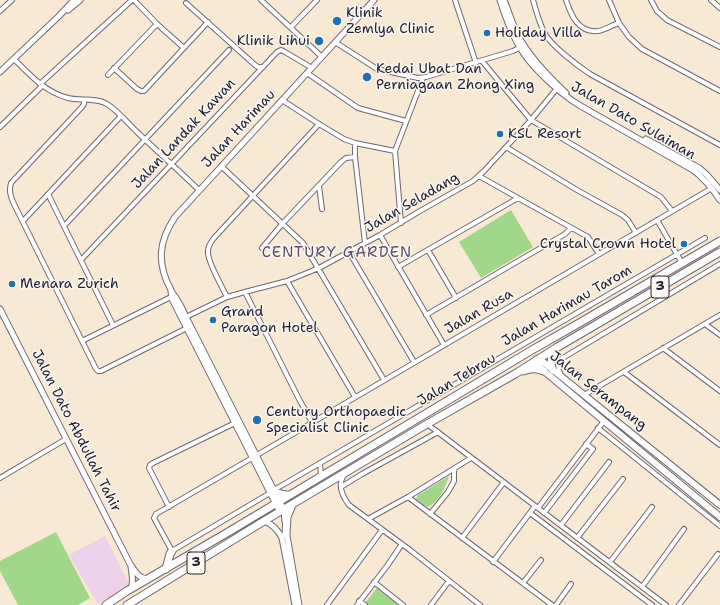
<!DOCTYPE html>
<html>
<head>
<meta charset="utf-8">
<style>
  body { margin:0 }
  canvas { display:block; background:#f7e9d4 }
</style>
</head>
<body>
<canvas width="720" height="605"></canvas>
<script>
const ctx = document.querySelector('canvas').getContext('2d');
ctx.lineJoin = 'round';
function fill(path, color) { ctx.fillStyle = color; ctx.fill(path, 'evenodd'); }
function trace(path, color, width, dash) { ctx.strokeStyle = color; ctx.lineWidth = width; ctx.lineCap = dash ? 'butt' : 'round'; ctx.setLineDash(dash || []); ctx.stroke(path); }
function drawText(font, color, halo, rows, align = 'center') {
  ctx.font = font + ' "Shantell Sans",sans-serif'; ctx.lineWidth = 3; ctx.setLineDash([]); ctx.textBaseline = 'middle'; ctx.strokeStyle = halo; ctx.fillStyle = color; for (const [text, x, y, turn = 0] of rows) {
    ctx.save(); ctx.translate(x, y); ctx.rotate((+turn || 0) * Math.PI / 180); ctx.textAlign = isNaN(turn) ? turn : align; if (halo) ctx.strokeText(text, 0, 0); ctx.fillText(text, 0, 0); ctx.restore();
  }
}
fill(new Path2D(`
  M105 536 129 584 127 588 98 604 69 555Z`), '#edd0e9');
fill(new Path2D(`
  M511 210 533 247 481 278 459 242Z
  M449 476C446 486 438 504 427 507L416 499 418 495Z
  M56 532 90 598 78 605H18L0 571V561Z
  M377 588 399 605H368L365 603Z`), '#a0d788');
const minor = new Path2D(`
  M134 0 157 24 184 48
  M261 0 322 57
  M455 0 476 63
  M533 0C536 11 539 22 544 32 550 45 578 66 590 74L720 145
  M566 0C571 15 578 33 598 31 605 30 612 25 619 23
  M609 0 619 23 629 37 642 49 720 91
  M651 0 657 11 667 20 720 47
  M711 0 720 8
  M186 3 255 65 258 67H263
  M0 11 12 0
  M291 27 317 0
  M335 42 377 69 418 78 426 77 513 51 521 47
  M14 59C30 75 45 92 68 98 80 101 96 97 107 104 118 111 127 122 136 131 157 151 178 170 199 190
  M482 61 531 120 661 197 672 211
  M114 68 137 89 141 91H144L208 22
  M307 73 358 108 406 121
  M108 75 157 24
  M40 84 132 0
  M84 100V104L82 107 11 183C9 190 10 194 13 202L96 369 98 371H101L187 328
  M282 100 319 124 344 139 355 143 395 151
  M0 127 42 86
  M355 143V157L365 243
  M506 147 577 190 622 215 628 220 636 233
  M221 166 303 243 384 380
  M479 176 518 198 588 237 599 254
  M319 186 322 209
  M48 194 113 325
  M657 220 682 263
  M23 221 121 116
  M401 223 395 151 423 78
  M64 226 229 50
  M380 235 444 345
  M262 248 283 223 341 162 346 158 355 157
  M428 250 456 298
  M349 252 414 362
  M81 260 277 52 281 50 285 52 312 68
  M398 267 518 198
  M287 281 355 397
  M245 292 300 401 312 422
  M227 297C222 287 208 262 208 253 207 247 211 242 214 238L319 124
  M426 315 525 257 565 234 571 228
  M184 318 227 297 245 292 287 281 319 268 380 235 420 211 473 181 484 171 531 120 559 86
  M705 324 720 335
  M82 341 173 296
  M663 348 720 391
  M624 372 720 445
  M561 376C559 370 556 364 561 359L720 264
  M584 395 720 315
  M427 424 666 605
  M598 428 720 526
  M257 455 712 188
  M252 458 156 514 154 518 172 551 270 493
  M320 463 321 476
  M344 475C337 485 343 497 349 505L410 550 480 605
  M0 478 66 439
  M341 487 362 474 438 432
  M274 490 705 238
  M408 497 552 605
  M169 507 149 468 150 465 153 463 235 423
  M538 508 604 421
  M530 513 652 605
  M544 513 593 449 586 444
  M430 514 448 492 454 481V469
  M368 519 408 497 471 458
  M561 525 609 462
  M462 538 504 482
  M577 538 623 479
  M493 562 535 506
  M610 562 652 507
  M374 582 403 605
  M523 583 541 560
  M642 587 684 529
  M359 601 365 605
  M327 605 382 530
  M357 605 387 566 402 544
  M431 605 449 581
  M556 605 571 584
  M679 605 718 554`);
const tertiary = new Path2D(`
  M500 0C505 16 511 32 519 46 531 67 558 92 579 105L693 170C704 178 712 188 720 200
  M504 0C509 12 512 24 518 35 529 57 549 77 566 93
  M68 10 80 0
  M0 72 59 16 74 0
  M646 139 699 168 707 175 720 190
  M171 291 172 299 280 512
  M0 309 130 564C135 571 138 578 147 579
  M264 521C272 524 278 530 282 538L295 605
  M285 521 284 510 186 317C183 310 180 304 176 298 174 295 172 293 171 290 157 264 158 242 175 217L374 0
  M286 530 299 605
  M131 567C132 574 134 581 131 589`);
const secondary = new Path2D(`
  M537 359 538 365 544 371 604 421 720 517
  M537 359 542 361 720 505`);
const trunk = new Path2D(`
  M553 370C549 362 552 356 556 348
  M523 371C531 368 536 368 544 371
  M276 493 285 495H290
  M286 534 287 517 292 505
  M166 569 170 554 172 551
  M106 605 127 591 225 534 532 350 581 322 720 241
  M127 605 264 521 427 424 515 374 556 348 720 252`);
trace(minor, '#6d6871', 6);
trace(tertiary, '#6d6871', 7);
trace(secondary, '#6d6871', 8);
trace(trunk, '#6d6871', 9);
trace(minor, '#fff', 4);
trace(tertiary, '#fff', 5);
trace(secondary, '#fff', 6);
trace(trunk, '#fff', 7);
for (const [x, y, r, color] of [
  [337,21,5,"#1f6fb2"],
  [487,33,4,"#1f6fb2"],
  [319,41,5,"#1f6fb2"],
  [367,77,5,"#1f6fb2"],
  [500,134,4,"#1f6fb2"],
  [684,244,4,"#1f6fb2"],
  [12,284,4,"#1f6fb2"],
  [213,320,4,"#1f6fb2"],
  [257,420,5,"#1f6fb2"]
]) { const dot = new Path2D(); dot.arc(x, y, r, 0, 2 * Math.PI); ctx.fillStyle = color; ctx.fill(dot); trace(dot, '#fbf7ec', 1.5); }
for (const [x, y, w] of [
  [660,287,18],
  [196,563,18]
]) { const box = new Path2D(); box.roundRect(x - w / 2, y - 11, w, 22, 3); ctx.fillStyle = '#fbf7ec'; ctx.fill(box); trace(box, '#22223b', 1); }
drawText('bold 13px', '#22223b', null, [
  ["3",660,287],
  ["3",196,563]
]);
drawText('14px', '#22223b', '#fbf7ec', [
  ["Klinik",346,13],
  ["Zemlya Clinic",346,29],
  ["Holiday Villa",495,33],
  ["Klinik Lihui",310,41,"right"],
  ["Kedai Ubat Dan",376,69],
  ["Perniagaan Zhong Xing",376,85],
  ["KSL Resort",508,134],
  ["Crystal Crown Hotel",676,244,"right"],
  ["Menara Zurich",20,284],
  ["Grand",221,312],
  ["Paragon Hotel",221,328],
  ["Century Orthopaedic",266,412],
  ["Specialist Clinic",266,428]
], 'left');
drawText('14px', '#22223b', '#fbf7ec', [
  ["Jalan Dato Sulaiman",633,121,30],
  ["Jalan Harimau",239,129,-47],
  ["Jalan Landak Kawan",184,134,-47],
  ["Jalan Seladang",412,203,-30],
  ["Jalan Harimau Tarom",567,306,-30],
  ["Jalan Rusa",479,312,-30],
  ["Jalan Tebrau",457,380,-31],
  ["Jalan Serampang",598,391,38],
  ["Jalan Dato Abdullah Tahir",76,431,63]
]);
ctx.letterSpacing = '1px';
drawText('15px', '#5a4970', '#fbf7ec', [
  ["CENTURY GARDEN",337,253]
]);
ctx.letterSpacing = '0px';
</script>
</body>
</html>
